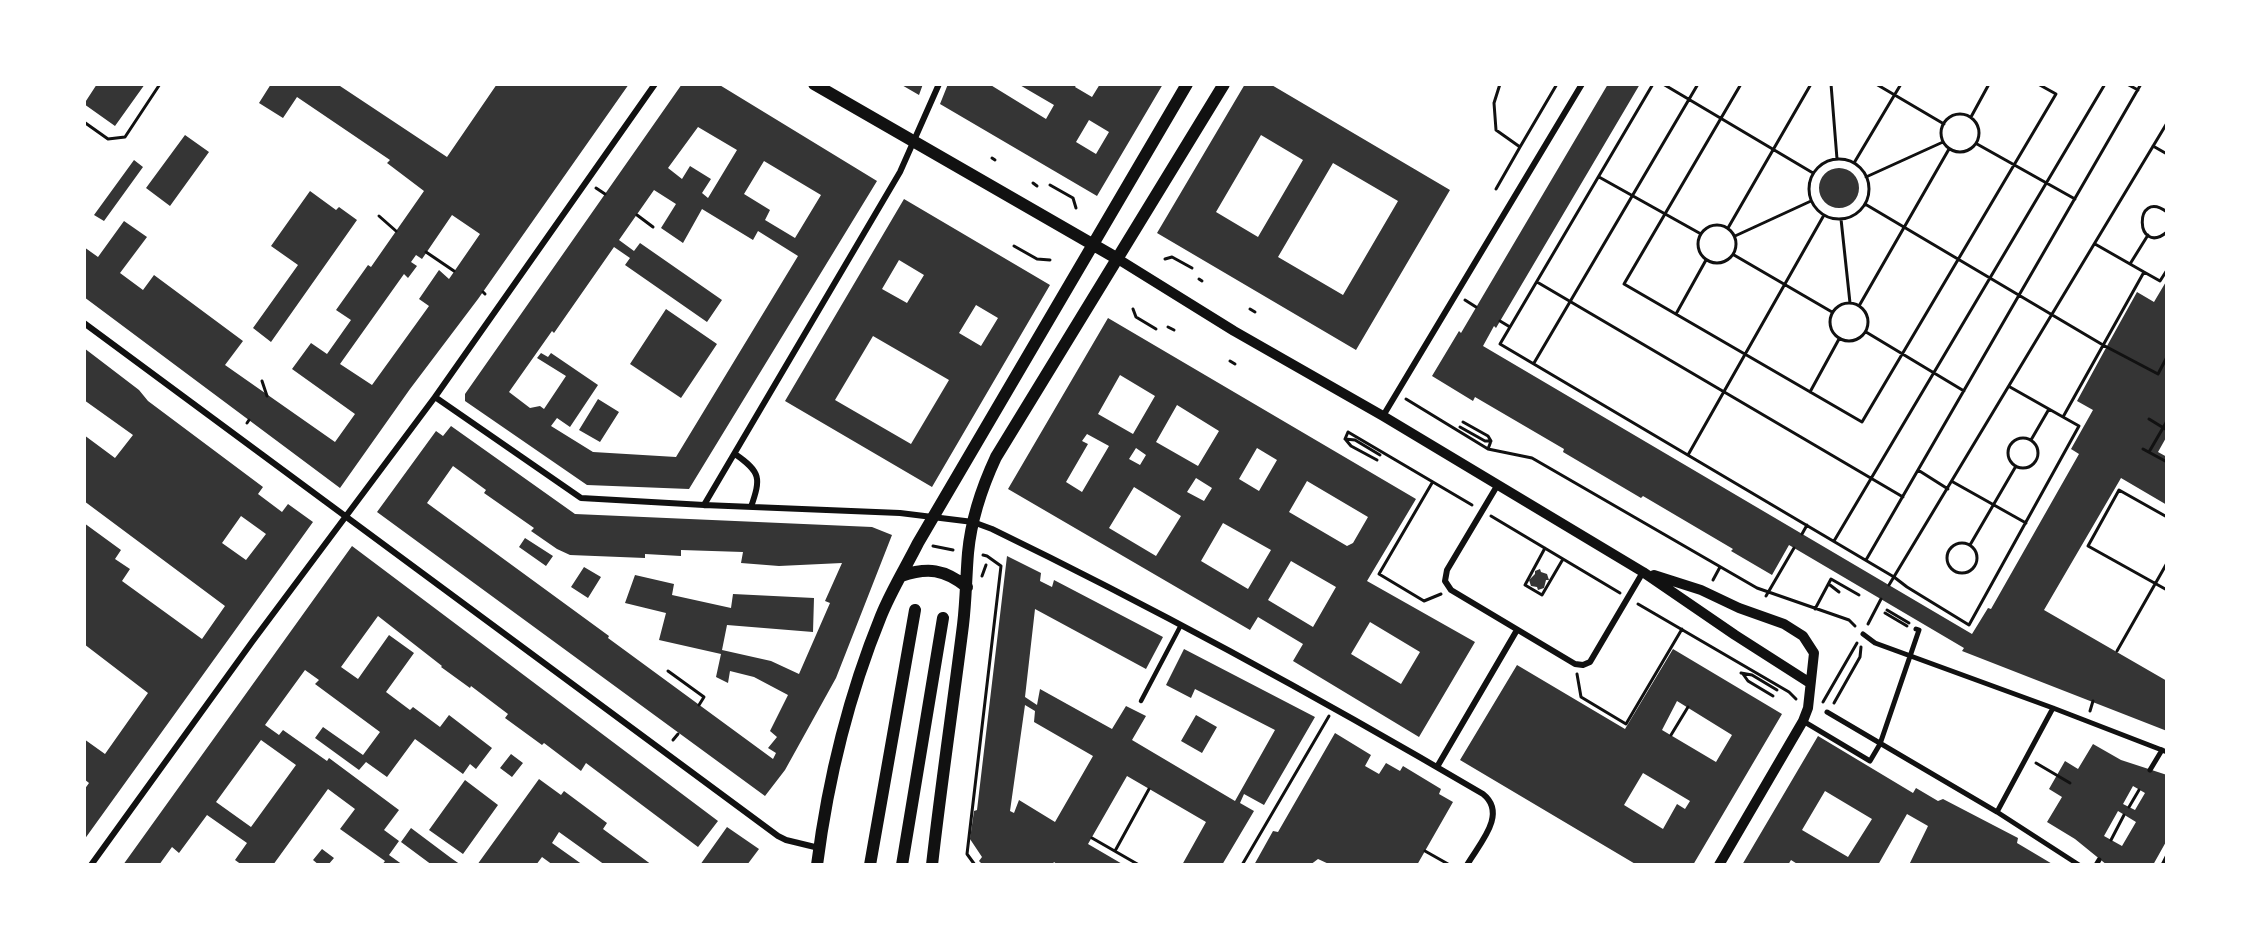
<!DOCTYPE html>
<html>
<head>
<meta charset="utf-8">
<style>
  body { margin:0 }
  #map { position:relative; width:2251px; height:949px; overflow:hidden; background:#fff; font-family:"Titillium Web",sans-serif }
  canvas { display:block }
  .frame { position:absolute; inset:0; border:86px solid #fff; pointer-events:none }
</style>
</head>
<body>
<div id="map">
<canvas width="2251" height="949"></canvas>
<div class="frame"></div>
</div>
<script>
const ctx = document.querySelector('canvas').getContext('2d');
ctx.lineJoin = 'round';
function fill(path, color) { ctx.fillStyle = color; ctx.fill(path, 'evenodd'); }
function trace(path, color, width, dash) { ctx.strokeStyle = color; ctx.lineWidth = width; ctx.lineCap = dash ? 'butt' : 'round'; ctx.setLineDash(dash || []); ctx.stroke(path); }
fill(new Path2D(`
  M97 84H145L115 126 84 104Z
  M271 84H337L447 157 497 84H629L478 299 410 389 340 488 84 297V247L98 257 124 221 147 237 120 273 143 290 154 275 243 341 225 365 335 442 355 414 292 369 311 343 327 354 351 320 336 310 368 265 371 267 424 191 387 163 390 160 297 97 283 118 259 103ZM452 215 480 234 449 279 439 270 419 299 429 306 372 385 340 364 404 274 408 278 417 266 411 262 416 255 422 259Z
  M682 84H718L877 181 689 489 587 485 465 401V394ZM698 127 737 150 708 198 702 193 711 179 690 166 682 179 668 168ZM764 161 821 195 795 238 765 220 770 210 744 194ZM654 190 676 204 661 228 683 243 702 209 753 240 758 231 798 256 676 457 593 452 551 426 557 418 570 427 598 385 551 353 548 357 541 353 537 358 566 376 544 409 540 406 530 408 509 392 552 331 554 333 614 247 630 258 625 265 707 322 722 300 640 243 634 251 619 240Z
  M900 84H923L919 95Z
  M948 84H989L1046 119 1054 105 1018 84H1077L1075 87 1092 97 1100 84H1163L1097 196 940 104ZM1089 120 1109 132 1096 154 1076 142Z
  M1245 84H1270L1450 190 1356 350 1157 233ZM1261 135 1303 160 1258 237 1216 212ZM1333 163 1398 201 1343 295 1278 257Z
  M1608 84H1640L1496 328 1494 326 1483 346 1972 634 1988 608 1991 609 2079 454 2071 449 2093 410 2077 401 2107 346 2137 292 2154 302 2167 280V436L2158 452 2167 457V505L2121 478 2044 610 2167 681V731L1962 651 1964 648 1789 545 1772 575 1731 551 1733 549 1643 496 1641 498 1563 452 1564 449 1475 397 1473 401 1432 376 1459 331 1461 333Z
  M185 135 209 152 170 206 146 188Z
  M134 160 143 167 104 221 94 215Z
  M1819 188a20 20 0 1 1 40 0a20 20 0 1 1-40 0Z
  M310 191 336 210 339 207 357 220 271 342 253 328 298 265 271 246Z
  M904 199 1050 285 932 487 785 401ZM899 260 924 275 907 303 882 289ZM976 305 998 318 981 346 959 333ZM873 336 949 380 911 444 835 400Z
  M666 309 717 344 681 398 630 364Z
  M1108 318 1416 499 1367 581 1475 642 1419 737 1293 661 1303 644 1258 617 1250 630 1008 489ZM1120 375 1155 396 1133 434 1098 414ZM1177 405 1219 431 1198 466 1156 442ZM1087 434 1109 446 1082 492 1066 482 1088 444 1082 441ZM1136 448 1146 455 1140 465 1129 459ZM1257 448 1277 460 1259 491 1239 479ZM1196 478 1212 488 1204 501 1187 492ZM1307 481 1368 517 1353 543 1347 546 1289 512ZM1134 487 1181 516 1156 556 1109 528ZM1223 523 1271 550 1248 589 1201 561ZM1291 561 1336 587 1313 627 1268 600ZM1370 622 1420 652 1401 684 1351 654Z
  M84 348 139 390 148 401 263 487 258 494 282 512 288 504 313 522 84 840V790L89 783 84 779V739L105 754 148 693 84 644V523L121 550 115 559 130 569 122 581 202 639 225 606 84 501V435L115 458 133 435 84 400ZM241 516 266 534 246 560 222 543Z
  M598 399 619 412 600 442 579 430Z
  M451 426 575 514 872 527 892 535 836 678 785 770 765 796 377 512 436 431 443 436ZM453 466 486 490 484 493 534 528 531 531 557 549 570 555 645 558V554L681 556V550L743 552 741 563 779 566 842 563 825 601 830 603 799 674 771 661 722 650 727 625 813 632 814 598 733 594 731 608 672 595 674 584 635 575 625 603 666 613 659 640 721 654 716 677 728 683 730 671 754 677 788 695 770 731 777 737 768 748 776 753 773 759 608 638 609 636 427 503Z
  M525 538 553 556 546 566 519 547Z
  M352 546 718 821 698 847 586 763 581 771 544 743 542 745 505 718 508 714 471 686 470 688 441 667 442 666 378 616 341 667 358 679 389 635 414 653 386 692 410 710 413 707 440 727 449 715 492 748 476 769 470 764 463 774 415 739 387 777 366 762 359 770 315 738 323 727 363 755 380 732 315 684 319 680 305 670 265 725 279 735 283 730 327 761 329 758 399 810 384 830 399 841 389 855 403 865H382L385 861 340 829 355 809 328 789 273 865H242L235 860 247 843 207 815 179 853 172 847 159 865H123ZM261 740 296 765 251 827 216 802Z
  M1007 556 1041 573 1040 581 1052 587 1054 580 1163 637 1146 669 1035 609 1025 697 1037 705 1040 689 1112 729 1126 706 1146 716 1132 740 1235 801 1275 730 1195 689 1191 698 1166 685 1184 649 1315 717 1264 805 1244 794 1240 803 1254 811 1222 865H1182L1206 822 1127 776 1088 844 1124 865H1058L1054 862 1052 865H983L979 861 982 857 970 839 974 811 977 810ZM1025 705 1035 711 1034 722 1093 756 1055 822 1019 800 1014 813 1010 811Z
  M584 567 601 577 588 598 571 587Z
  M1540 569 1541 572 1547 574 1549 580H1546L1544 588 1538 590 1537 587 1531 586 1529 580 1535 574V571Z
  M1673 649 1782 714 1693 865H1637L1460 760 1517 665 1625 729ZM1677 701 1732 735 1716 762 1662 730ZM1643 773 1690 801 1685 809 1677 804 1663 829 1624 805Z
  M1196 715 1217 727 1202 753 1181 741Z
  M1335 733 1371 755 1365 766 1379 774 1386 763 1400 771 1403 766 1441 789 1439 794 1453 802 1417 865H1331L1318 859 1310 865H1254L1273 831 1278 832Z
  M1818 736 1913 793 1916 788 1938 801 1943 799 2018 838 2017 843 2054 865H1909L1928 826 1907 814 1878 865H1799L1791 860 1788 865H1742ZM1825 791 1872 819 1848 857 1802 830Z
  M2093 744 2121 760 2167 775V840L2153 865H2107L2075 839 2047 822 2062 797 2049 789 2065 761 2078 769ZM2133 786 2145 793 2135 810 2123 804ZM2118 811 2136 822 2122 846 2104 836Z
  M511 754 523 763 512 777 500 768Z
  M539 779 561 795 564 791 607 823 603 829 652 865H605L559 832 552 843 583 865H553L542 857 536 865H477Z
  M465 780 498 805 463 854 429 830Z
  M727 827 759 849 747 865H700Z
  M411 828 451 858 461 865H432L401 842Z
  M322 849 334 858 328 865H319L313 860Z`), '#353535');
trace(new Path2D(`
  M1653 84 1500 344 1894 577 1907 587 1969 625 2079 426 2063 417 2144 272 2160 281 2167 270
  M1663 84 1813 173
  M1741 84 1624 284 1862 422 2056 94 2038 84
  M1831 84 1837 159
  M1876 84 1944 124
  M2127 84 2138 90
  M1941 133a19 19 0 1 1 38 0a19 19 0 1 1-38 0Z
  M1971 117 1989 84
  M84 122 108 139 125 137 160 84
  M1977 144 2075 199
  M2153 146 2167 154
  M1520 147 1557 84
  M992 158 995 160
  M1809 189a30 30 0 1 1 60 0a30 30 0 1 1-60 0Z
  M1854 163 1901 84
  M1599 177 1701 234
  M1866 177 1943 142
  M1033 183 1037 186
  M1050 185 1073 198 1076 208
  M596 188 605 194
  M1496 189 1520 147 1496 130 1494 103 1500 84
  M1865 204 2103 345 2158 374 2167 357
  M2167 212C2133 187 2135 258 2167 232
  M637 215 653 227
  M379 216 396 231
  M1841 219 1850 303
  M1698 244a19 19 0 1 1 38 0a19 19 0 1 1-38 0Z
  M1728 228 1811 84
  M1735 236 1811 201
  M2095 244 2144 272
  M1014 246 1037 259 1050 260
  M426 252 454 271
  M1734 255 1832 312
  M1165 259 1172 257 1192 268
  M2130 264 2148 235
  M1199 279 1202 281
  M1537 282 1903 497
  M483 292 485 294
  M1465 300 1476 307
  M1830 322a19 19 0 1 1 38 0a19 19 0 1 1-38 0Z
  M1859 306 1949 149
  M1133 309 1136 317 1156 329
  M1250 309 1255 312
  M1676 314 1706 260
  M1500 321 1510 327
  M1168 327 1174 330
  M1866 332 1964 391
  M1230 361 1235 364
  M1534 363 1698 84
  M262 381 267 396
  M2010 387 2063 417
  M1810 392 1839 339
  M1406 399 1488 449 1532 458 1757 588 1849 620 1855 626
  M2149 419 2167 430
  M1463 422 1488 436 1491 441 1488 449
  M247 423 249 420
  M1460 427 1485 441H1491
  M2008 453a15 15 0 1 1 30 0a15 15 0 1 1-30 0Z
  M1345 439 1348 432 1472 505
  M1345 439 1355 440 1380 455
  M1346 440 1351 446 1377 460
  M2031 440 2049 409
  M2143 449 2167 462
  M2149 452 2167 421
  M1688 455 1824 215
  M1918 470 1948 489
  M1953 482 2026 523
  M1432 483 1379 574 1424 601 1441 594
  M1491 516 1620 593
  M2167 517 2119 490 2088 546 2167 590
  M1802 534 1807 525
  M1834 541 2105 84
  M1947 558a15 15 0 1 1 30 0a15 15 0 1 1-30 0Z
  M1970 545 2016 466
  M933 546 953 550
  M1545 548 1525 585 1542 595 1563 559
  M1866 560 2141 84
  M982 576 986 565
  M1713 580 1720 567
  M1830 585 1839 592
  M1889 585 2167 123
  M1766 596 1794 548
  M1638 604 1789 692 1796 699
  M1815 609 1831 579 1859 595
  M1887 610 1909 623
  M1885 613 1907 626
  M1868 624 1881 599
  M2117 651 2167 563
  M668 671 704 697 699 705
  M1741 673 1752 675 1777 690
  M1577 674 1581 697 1626 724 1682 629
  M1743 674 1748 681 1773 696
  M1823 702 1857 643
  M1834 703 1860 657 1861 647
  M2090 711 2093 701
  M1671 735 1688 707
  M673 740 678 734
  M2036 763 2070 783
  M2129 807 2139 790
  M1092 838 1139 865
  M2111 840 2124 815
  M1115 851 1149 789
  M1425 851 1448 864
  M975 865 967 854 1001 566 987 556 983 555
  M1242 865 1329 716`), '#111', 3);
trace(new Path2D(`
  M1141 701 1181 625`), '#111', 4.5);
trace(new Path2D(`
  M1863 634 1875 643 2053 708 2167 752
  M1827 712 1997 812 2079 865
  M1803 721 1870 761 1880 744 1919 630 1916 629
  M2150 770 2162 750
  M1997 812 2053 708
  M2096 865 2099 860
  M2163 865 2167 857`), '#111', 5);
trace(new Path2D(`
  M84 323 778 836 786 840 819 848
  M435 397 581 498 704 505 900 513 973 522 992 529C1159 610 1323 700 1483 794 1508 814 1479 844 1467 865
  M1383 416 1582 84
  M735 454C761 472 761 478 751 507
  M1497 486 1447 570 1445 581 1451 590 1575 664 1583 665 1590 662 1643 572
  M704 505 900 172 939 84
  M1437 767 1517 630
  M91 865 252 642 435 397 655 84`), '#111', 6);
trace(new Path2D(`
  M1118 259 1234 331 1383 416 1643 572 1735 635 1810 683
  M1654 575 1701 590 1739 608 1784 624 1803 636 1814 653 1808 708 1803 721 1719 865`), '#111', 10);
trace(new Path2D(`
  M814 84 1118 259
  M901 576C928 567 944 569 967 587
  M817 865C828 779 848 697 881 616 891 591 906 567 918 543L1187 84
  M870 865 915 610
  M902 865 943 618
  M932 865C941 785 953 705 963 625 966 601 966 577 968 553 971 520 982 487 996 457L1224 84`), '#111', 12);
</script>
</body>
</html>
